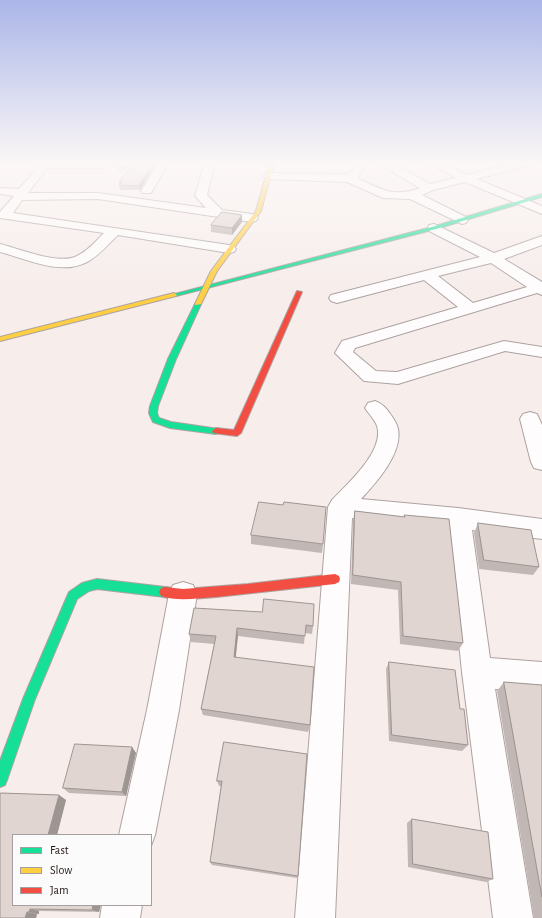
<!DOCTYPE html>
<html>
<head>
<meta charset="utf-8">
<style>
  body { margin:0 }
  #map { position:relative; width:542px; height:918px; overflow:hidden; background:#f7eeec; font-family:"Alegreya Sans",sans-serif }
  canvas { display:block }
  .legend { position:absolute; left:12px; top:834px; width:140px; height:72px; box-sizing:border-box; background:#fbfbfb; border:1px solid #a59f9f; margin:0; padding:5px 7px; list-style:none; font-size:12px; color:#251615 }
  .legend li { display:flex; align-items:center; gap:8px; height:20px }
  .legend b { width:20px; border:1px solid #a59f9f }
</style>
</head>
<body>
<div id="map">
<canvas width="542" height="918"></canvas>
<ul class="legend">
<li><b style="height:5px;background:#16e098"></b>Fast</li>
<li><b style="height:5px;background:#ffcf43"></b>Slow</li>
<li><b style="height:5px;background:#f24e42"></b>Jam</li>
</ul>
</div>
<script>
const ctx = document.querySelector('canvas').getContext('2d');
ctx.lineJoin = 'round';
function trace(path, color, width, dash) { ctx.strokeStyle = color; ctx.lineWidth = width; ctx.lineCap = dash ? 'butt' : 'round'; ctx.setLineDash(dash || []); ctx.stroke(path); }
function fill(path, color) { ctx.fillStyle = color; ctx.fill(path, 'evenodd'); }
const street = new Path2D(`
  M40 162H120L106 168H47L28 193H98L206 208 195 196 205 162H215L207 195 222 210 252 214 256 215 258 218 256 221 252 222 98 199 22 200 13 213 229 245 234 246 236 249 234 252 229 253 118 235C108 244 99 256 87 262 61 276 26 259 0 252V244C20 249 56 264 75 257 87 252 96 241 104 233L0 218V212L14 196 0 194V188L19 189 35 171Z
  M159 162H169L151 193H143L141 191Z
  M355 162H365L366 166 357 178C381 189 393 198 420 188L380 165 379 162H391L430 184 456 178 427 162H441L467 175 515 162H534L533 164 477 179 542 206V214L465 182 433 190 422 195 466 217 468 220 466 223 462 224 410 199 383 198 347 182 268 179 263 176 268 173 340 174 347 175 356 166Z
  M434 224 494 253 542 236V245L504 259 542 282V295L537 293 355 348 353 352 376 371 397 372 504 341 542 347V357L505 351 398 384 364 381 335 353 342 341 458 307 424 280 337 303 331 301 329 298 331 295 480 257 429 231 428 228 429 225ZM491 263 527 287 473 303 438 276Z
  M375 401C383 404 386 408 391 415 394 419 397 424 398 429 403 453 376 483 361 499L458 508 542 519V539L472 530 490 658 542 662V692L495 689 533 918H493L462 672 447 527 352 518 335 918H295L328 507 332 500C347 484 385 451 377 426 375 420 369 414 365 408L368 403Z
  M530 412 537 414 542 425V470L534 468 531 462 520 419 523 414Z
  M183 582 193 585 197 594 179 710 155 835 151 846V835H119L147 710 169 594 173 585Z
  M102 905H142L140 918H100Z`);
const fast = new Path2D(`
  M542 194V197L436 229 176 296 171 295 432 227Z
  M198 302 201 304 176 359 158 406 157 413 159 418 171 422 219 429 220 431 216 434 170 428 153 422 149 413 150 406 168 359 195 304Z
  M97 579 165 587 169 588 171 592 169 596 165 597 97 589 89 591 77 599 35 699 7 780 5 785 0 787V761L23 699 69 592 82 583Z`);
const slow = new Path2D(`
  M270 162H274L261 211 217 271 201 304 196 305 195 304 211 271 256 211Z
  M174 293 177 295 176 296 0 341V337Z`);
const jam = new Path2D(`
  M297 291 302 292 241 433 237 436 213 433 212 431 216 428 234 430Z
  M335 574 339 576 340 579 339 582 335 584C295 588 256 593 216 597 198 598 178 602 161 596L159 592 161 588 165 587 183 589 248 584Z`);
trace(street, '#ada2a1', 2);
trace(fast, '#ada2a1', 2);
trace(slow, '#ada2a1', 2);
trace(jam, '#ada2a1', 2);
fill(street, '#fefcfc');
fill(fast, '#16e098');
fill(slow, '#ffcf43');
fill(jam, '#f24e42');
fill(new Path2D(`
  M157 162 140 190H120L119 182 128 171H118V167Z
  M491 162H507L498 165Z
  M242 215V222L232 235 211 232V225Z
  M355 511 404 517V515L463 643 458 651 400 644 398 590 351 584 353 521Z
  M478 523 539 567 533 575 479 569 474 533Z
  M251 535 323 544 322 553 251 544Z
  M194 608 313 626 312 634 305 633 304 644 238 636 235 657 310 725 308 732 203 715 201 709 214 644 191 642 189 634Z
  M389 662 460 709 468 745 462 751 389 741 386 669Z
  M504 682 542 685V918H534L497 691Z
  M224 742 298 876 297 878 212 865 210 862 221 786H219L217 781Z
  M132 747 136 753 126 796 69 793 63 788Z
  M1 793 59 795 66 800 57 835H13V905H101L99 912 39 911V914H37L36 918H0V795Z
  M412 819 493 879 486 882 408 867 407 823Z`), '#c1b7b4');
fill(new Path2D(`
  M154 162H157L140 190 139 186Z
  M498 162H507L498 165Z
  M242 215V222L232 235V228Z
  M237 628 238 636 235 665 234 657Z
  M132 747 136 753 126 796 122 792Z
  M59 795 66 800 57 835H48Z
  M93 905H101L99 912 92 910Z
  M30 909 39 911V914L29 912Z
  M27 912 37 914 36 918H25Z`), '#9d9592');
const building = new Path2D(`
  M121 162H154L139 186 119 185 122 182H119L131 167H118Z
  M222 212 242 215 232 228 211 225Z
  M259 502 283 505 284 502 326 507 323 544 251 535Z
  M355 511 405 517 404 515 449 519 463 643 403 636 401 582 353 575Z
  M478 523 531 530 539 567 484 560Z
  M264 599 314 604 313 626 306 625 305 636 237 628 234 657 314 667 310 725 201 709 216 636 189 634 194 608 262 612Z
  M389 662 455 670 460 709H464L468 745 392 735Z
  M504 682 542 685V897Z
  M224 742 307 754 298 876 210 862 222 781H217Z
  M75 744 132 747 122 792 63 788Z
  M1 793 59 795 48 835H13V905H93L92 910 30 909 29 912H27L25 918H0V795Z
  M412 819 488 832 493 879 413 864Z`);
fill(building, '#e0d5d1');
trace(building, '#9d9592', 1);
const sky = ctx.createLinearGradient(0, 0, 0, 291);
sky.addColorStop(0, '#abb6e9');
sky.addColorStop(0.56, '#fbf7f6');
sky.addColorStop(1, '#fbf7f600');
ctx.fillStyle = sky;
ctx.fillRect(0, 0, 542, 291);
</script>
</body>
</html>
